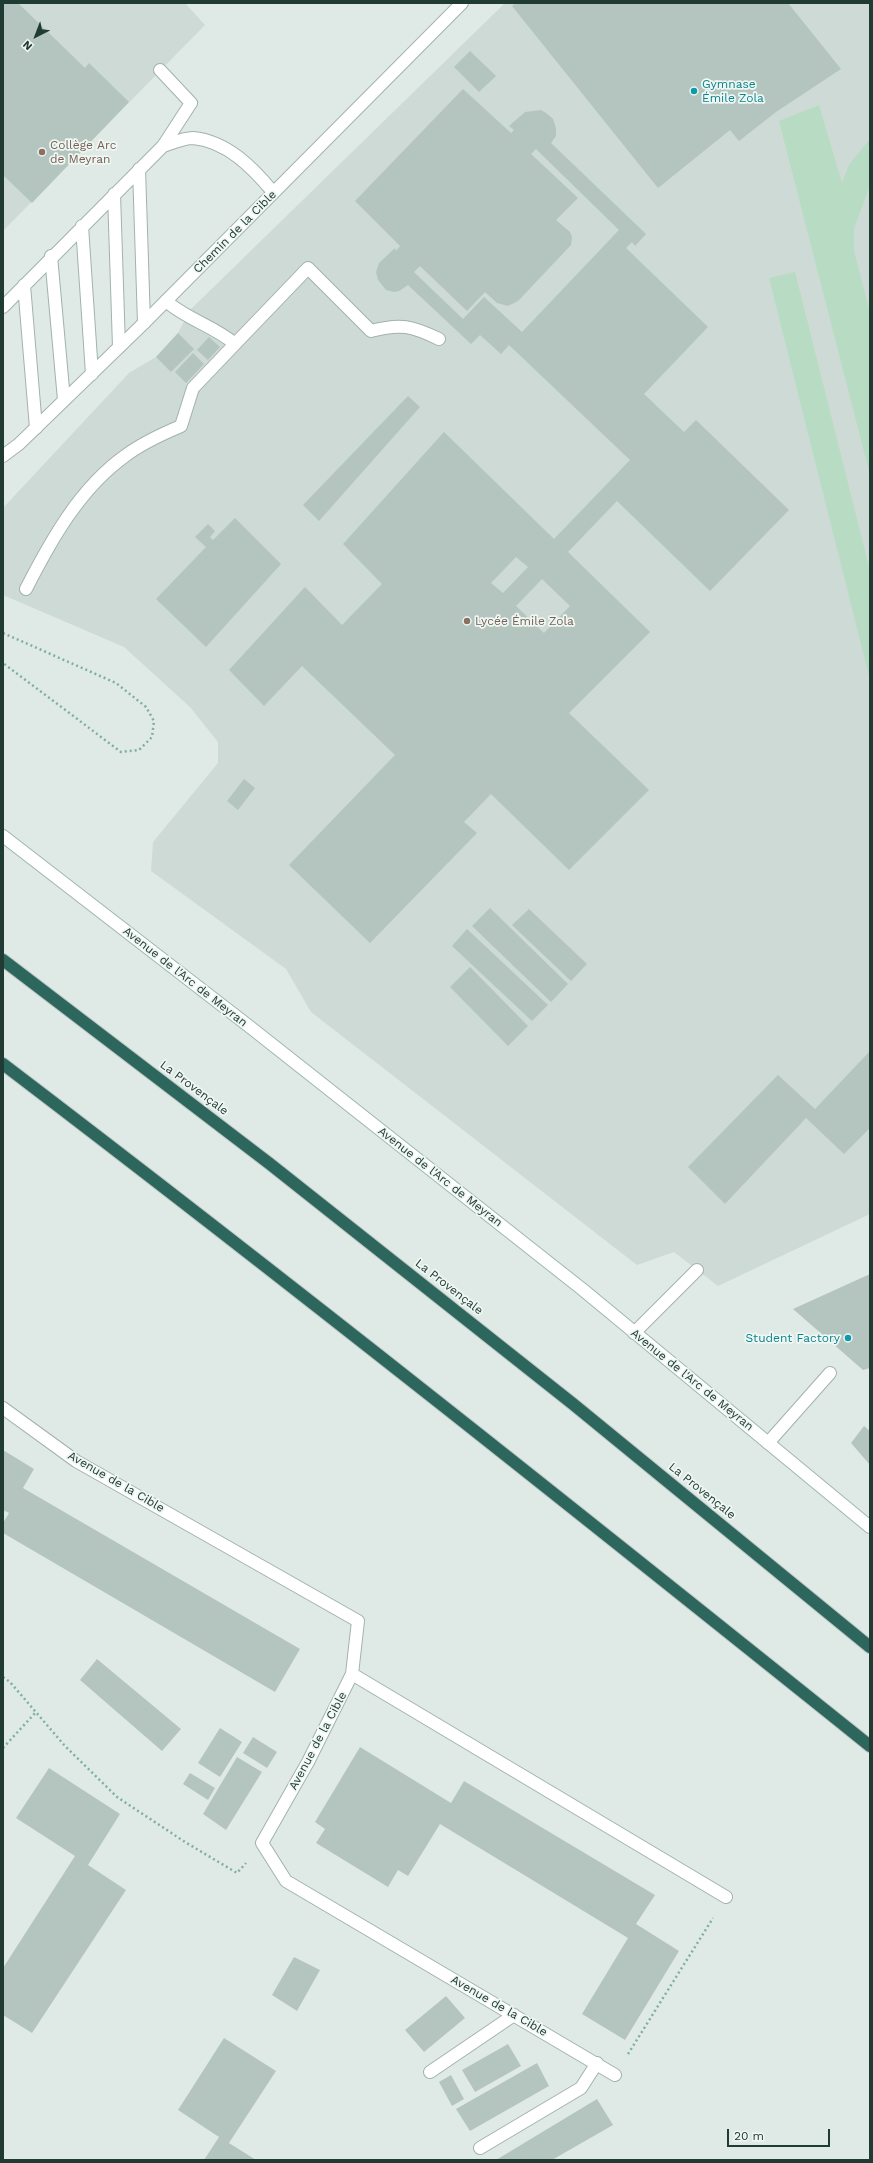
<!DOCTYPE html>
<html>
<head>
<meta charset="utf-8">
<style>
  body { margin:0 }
  #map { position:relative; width:873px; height:2163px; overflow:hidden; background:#dfeae6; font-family:"Work Sans",sans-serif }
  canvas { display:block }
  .frame { position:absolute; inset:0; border:4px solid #203a34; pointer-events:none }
  .north { position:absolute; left:16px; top:16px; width:40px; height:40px; -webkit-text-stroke:3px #eff7f3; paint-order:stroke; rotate:222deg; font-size:11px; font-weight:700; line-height:16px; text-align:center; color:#203a34 }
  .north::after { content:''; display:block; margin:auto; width:14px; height:18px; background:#203a34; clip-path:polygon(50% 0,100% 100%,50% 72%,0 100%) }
  .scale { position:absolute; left:727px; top:2129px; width:103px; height:18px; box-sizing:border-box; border:2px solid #203a34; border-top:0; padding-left:5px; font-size:12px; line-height:14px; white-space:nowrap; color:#203a34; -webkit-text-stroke:3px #eff7f3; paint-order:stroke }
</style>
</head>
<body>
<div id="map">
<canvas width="873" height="2163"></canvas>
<div class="frame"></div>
<div class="north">N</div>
<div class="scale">20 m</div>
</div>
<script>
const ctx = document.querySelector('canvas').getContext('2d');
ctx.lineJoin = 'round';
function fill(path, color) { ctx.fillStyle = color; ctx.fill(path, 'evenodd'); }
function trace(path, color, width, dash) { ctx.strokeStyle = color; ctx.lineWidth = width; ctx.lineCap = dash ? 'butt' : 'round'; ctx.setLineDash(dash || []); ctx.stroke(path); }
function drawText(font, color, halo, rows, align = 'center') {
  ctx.font = font + ' "Work Sans",sans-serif'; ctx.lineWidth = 3.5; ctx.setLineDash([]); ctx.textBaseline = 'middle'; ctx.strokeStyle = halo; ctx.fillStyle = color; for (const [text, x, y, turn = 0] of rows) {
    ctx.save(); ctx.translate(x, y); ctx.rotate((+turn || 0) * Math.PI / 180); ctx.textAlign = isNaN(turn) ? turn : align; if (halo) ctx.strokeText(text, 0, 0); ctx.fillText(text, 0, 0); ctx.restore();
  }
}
fill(new Path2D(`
  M3 3H185L205 25 3 231Z
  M505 3H870V1214L718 1286 674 1252 637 1265 311 1012 286 969 151 871 153 842 218 763V742L190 707 124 647 3 595V508L129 373 156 357 178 333 190 310Z`), '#cddad5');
fill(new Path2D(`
  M819 105 842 183 849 165 870 139V185L854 229V251L870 313V475L779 121Z
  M795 272 870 571V680L769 278Z`), '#b8dcc3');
fill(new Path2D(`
  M3 3H18L85 68 89 63 129 102 32 203 3 175Z
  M516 3H788L841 69 776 112 739 141 730 130 658 188 512 6Z
  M470 51 496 76 479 92 454 67Z
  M463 89 511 133 514 130 509 126 525 112 541 110 546 113 553 119 556 128V136L551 143 646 234 635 246 632 242 626 248 708 327 644 394 684 432 696 420 789 510 710 591 617 501 568 552 650 632 569 713 649 790 569 870 491 794 464 822 477 833 370 943 289 865 395 755 302 666 264 706 229 670 305 587 342 625 382 584 343 544 444 432 554 539 630 460 509 345 501 354 480 335 471 344 408 285 399 291 394 292 386 290 378 280 376 272 379 263 395 248 396 251 400 246 355 201ZM536 149 619 230 522 332 484 297 463 319 417 275 414 272 420 266 467 311 485 292 497 303 508 306 518 301 571 245 572 237 570 232 556 220 578 198 531 154ZM516 557 528 567 503 593 491 583ZM542 579 570 606 544 633 516 606Z
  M178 333 194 349 171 372 156 357Z
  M209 337 220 347 208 360 197 350Z
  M193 353 204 364 186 383 175 372Z
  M408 396 420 407 319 521 303 505Z
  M235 518 281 564 206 647 156 599 206 547 195 537 208 524 215 531 210 537 213 540Z
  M244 779 255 788 238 810 227 801Z
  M490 908 568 984 551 1002 472 926Z
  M529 909 587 964 571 981 512 925Z
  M467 929 548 1005 532 1021 452 946Z
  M470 967 528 1026 508 1046 450 987Z
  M870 1051V1128L844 1154 806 1118 725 1204 688 1167 778 1075 815 1109Z
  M870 1274V1368L863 1370 793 1309Z
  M864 1426 870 1431V1465L851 1443Z
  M3 1450 34 1469 23 1488 300 1649 275 1692 3 1533V1523L9 1513 3 1510Z
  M97 1659 181 1729 162 1751 80 1680Z
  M220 1728 242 1742 220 1777 198 1763Z
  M253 1737 277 1752 267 1768 243 1753Z
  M360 1747 451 1803 464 1781 655 1895 636 1924 679 1951 625 2040 582 2014 628 1938 440 1824 408 1876 398 1870 388 1887 316 1843 325 1829 315 1822Z
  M237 1757 262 1772 226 1830 203 1814Z
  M49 1768 120 1814 88 1865 126 1890 32 2033 3 2015V1968L75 1856 16 1818Z
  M190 1773 215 1788 208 1800 183 1784Z
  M294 1957 320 1970 297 2011 272 1995Z
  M446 1996 465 2018 424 2052 405 2030Z
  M224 2038 276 2071 229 2143 256 2160H204L219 2137 178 2110Z
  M508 2044 521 2066 475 2092 462 2070Z
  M537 2063 549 2086 470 2131 456 2109Z
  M451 2075 464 2099 452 2106 439 2082Z
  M597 2099 613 2125 552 2160H496Z`), '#b4c5bf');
const service = new Path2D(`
  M160 70 191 103 163 146
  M139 169 144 323
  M114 194 119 347
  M82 226 92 374
  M51 256 64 400
  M24 285 36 428
  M3 307 163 146C172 143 184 138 193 138 227 141 253 168 273 192
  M235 344 308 268 371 331C401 323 412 326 439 339
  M26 589C51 540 80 488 125 456 142 443 162 434 181 426L193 388 235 344C214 326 186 319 166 301
  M634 1333 697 1270
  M3 1408 76 1461 358 1621 352 1674 308 1762 262 1843 286 1881 615 2075
  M768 1443 830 1373
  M352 1674 726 1897
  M430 2072 514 2015
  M480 2148 581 2088 597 2063`);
const minor = new Path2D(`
  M3 456 19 444 144 323 462 3`);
const secondary = new Path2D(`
  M3 836 250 1027 582 1289 870 1527`);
const motorway = new Path2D(`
  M3 960 270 1164 573 1404 870 1647
  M3 1064C296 1287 583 1516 870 1746`);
trace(service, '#a2b2ad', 14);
trace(minor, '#a2b2ad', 14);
trace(secondary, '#9eb6ae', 14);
trace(motorway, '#bcc4c2', 14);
trace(new Path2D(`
  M3 633 116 683 146 707 154 721 152 737 139 750 121 752 3 663
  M3 1677 10 1682 65 1746 117 1797 185 1842 237 1873 246 1863
  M3 1748 36 1712
  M628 2054 713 1918`), '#7faea2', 2.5, [2, 3]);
trace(service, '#fff', 12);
trace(minor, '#fff', 12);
trace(secondary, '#fff', 12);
trace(motorway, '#2c665d', 12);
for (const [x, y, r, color] of [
  [694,91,4,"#0f9aa8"],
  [42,152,4,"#8d6e63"],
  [467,621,4,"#8d6e63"],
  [848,1338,4,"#0f9aa8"]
]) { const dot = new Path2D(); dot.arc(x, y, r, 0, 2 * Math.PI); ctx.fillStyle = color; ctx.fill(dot); trace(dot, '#eff7f3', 1.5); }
drawText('12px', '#0d838f', '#eff7f3', [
  ["Gymnase",702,84],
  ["Émile Zola",702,98],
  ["Student Factory",840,1338,"right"]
], 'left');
drawText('12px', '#785e54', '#eff7f3', [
  ["Collège Arc",50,145],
  ["de Meyran",50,159],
  ["Lycée Émile Zola",475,621]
], 'left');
drawText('12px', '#203a34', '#eff7f3', [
  ["Chemin de la Cible",235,232,-45],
  ["Avenue de l'Arc de Meyran",185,977,38],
  ["La Provençale",194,1088,37],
  ["Avenue de l'Arc de Meyran",440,1177,38],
  ["La Provençale",449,1287,38],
  ["Avenue de l'Arc de Meyran",692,1380,39],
  ["Avenue de la Cible",116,1482,30],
  ["La Provençale",702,1491,39],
  ["Avenue de la Cible",318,1741,-62],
  ["Avenue de la Cible",499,2006,30]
]);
</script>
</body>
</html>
